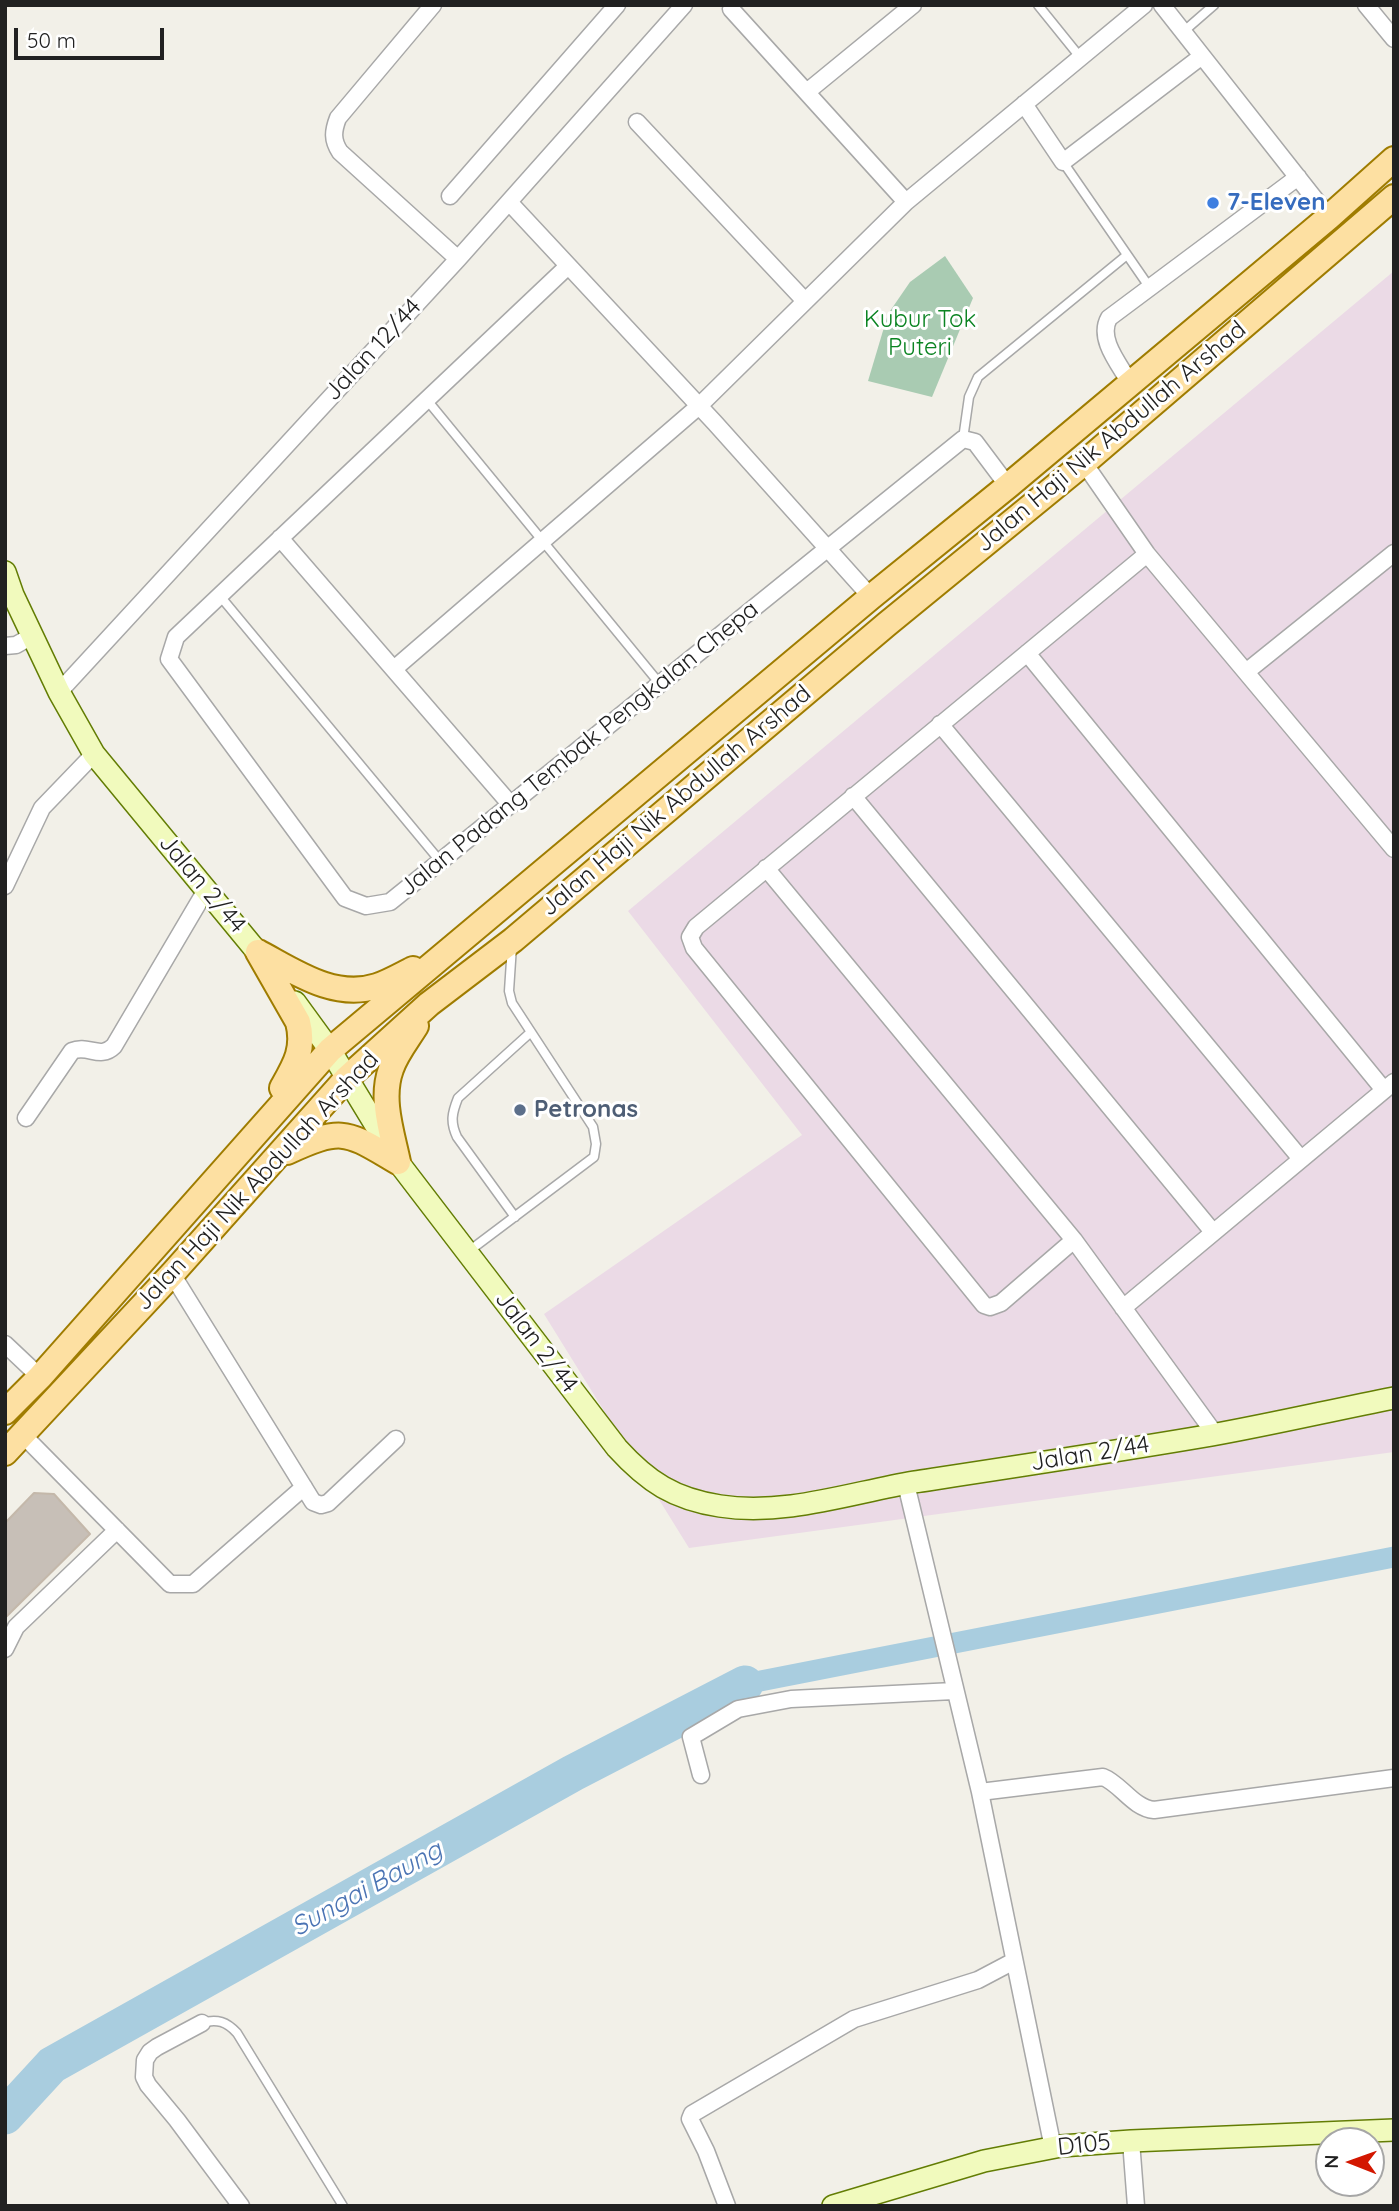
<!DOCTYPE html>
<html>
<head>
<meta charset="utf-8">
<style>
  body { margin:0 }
  #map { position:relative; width:1399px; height:2211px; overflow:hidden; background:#f2f0e8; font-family:Quicksand,sans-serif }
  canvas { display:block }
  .frame { position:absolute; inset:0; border:7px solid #212121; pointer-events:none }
  .north { position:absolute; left:1315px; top:2127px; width:70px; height:70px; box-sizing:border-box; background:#fff; border:2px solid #a6a6a6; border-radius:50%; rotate:271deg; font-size:19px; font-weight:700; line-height:28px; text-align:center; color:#212121 }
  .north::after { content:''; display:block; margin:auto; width:24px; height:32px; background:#d31700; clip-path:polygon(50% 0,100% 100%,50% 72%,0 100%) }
  .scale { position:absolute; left:14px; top:28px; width:150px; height:32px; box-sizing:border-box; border:4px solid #212121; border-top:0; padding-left:9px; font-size:21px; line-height:24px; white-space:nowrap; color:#212121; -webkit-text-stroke:5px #fff; paint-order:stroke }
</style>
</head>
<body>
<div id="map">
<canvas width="1399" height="2211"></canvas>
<div class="frame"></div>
<div class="north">N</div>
<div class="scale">50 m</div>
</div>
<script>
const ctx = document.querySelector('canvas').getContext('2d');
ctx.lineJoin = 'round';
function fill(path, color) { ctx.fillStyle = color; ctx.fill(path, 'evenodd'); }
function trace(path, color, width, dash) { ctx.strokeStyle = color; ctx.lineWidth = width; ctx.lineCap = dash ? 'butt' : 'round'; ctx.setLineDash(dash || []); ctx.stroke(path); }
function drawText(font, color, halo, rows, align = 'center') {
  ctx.font = font + ' Quicksand,sans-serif'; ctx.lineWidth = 6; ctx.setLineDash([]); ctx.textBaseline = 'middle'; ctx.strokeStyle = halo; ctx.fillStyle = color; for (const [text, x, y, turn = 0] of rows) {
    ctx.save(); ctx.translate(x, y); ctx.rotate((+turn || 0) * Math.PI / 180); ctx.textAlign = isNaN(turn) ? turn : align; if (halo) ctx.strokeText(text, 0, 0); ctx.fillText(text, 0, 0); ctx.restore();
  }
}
fill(new Path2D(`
  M1394 271V1452L689 1548 544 1314 802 1135 628 911Z`), '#ebdae6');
fill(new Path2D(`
  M945 256 973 298 932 397 868 381 888 314 910 282Z`), '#a9cbb2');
trace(new Path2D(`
  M745 1684 1394 1557`), '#a9cddf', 21);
trace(new Path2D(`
  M5 2116 52 2065 573 1773 745 1684`), '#a9cddf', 37);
const building = new Path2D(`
  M34 1493 54 1494 90 1534 5 1618V1523Z`);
fill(building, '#c7bfb7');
trace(building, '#c4b8aa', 2);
const lane = new Path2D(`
  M1038 5 1080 57
  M1183 32 1214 5
  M1063 162 1150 288
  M427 400 660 684
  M963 439 969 397 978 377 1127 255
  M220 596 440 861
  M515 1217 457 1137C450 1122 452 1113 458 1098L531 1032
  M469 1251 594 1157 596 1144 593 1127 512 1003 509 991 512 946
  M202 2023C217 2018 227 2022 237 2033L343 2206`);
const street = new Path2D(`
  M433 5 338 118C333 131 332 140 340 152L458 259
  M1162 5 1329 217
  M1366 5 1394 39
  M731 9 906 202
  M808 91 913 5
  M1024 104 1063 162 1202 56
  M637 122 805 301
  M450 196 617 5
  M509 202 715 423 871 597
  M568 266 176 637 169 659 345 898 366 906 390 902 963 439 975 442 1008 486
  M1130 383C1120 365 1097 339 1109 318L1298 177
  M1084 463 1147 554 1394 849
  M280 538 511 805
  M5 646 16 645 32 636
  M1027 653 1384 1090
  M394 669 699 406 906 202 1144 5
  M1246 672 1394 553
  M59 692 458 259 684 5
  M940 724 1301 1159
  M853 796 1213 1232
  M766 868 1074 1240 1215 1434
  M5 886 42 808 94 754
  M26 1118 72 1051C88 1044 100 1060 114 1046L206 890
  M1074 1240 1001 1303 990 1307 984 1305 694 948 690 937 696 927 1147 554
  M172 1274 313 1502 321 1505 328 1503 396 1439
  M1123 1308 1394 1082
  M5 1344 40 1377
  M22 1434 170 1584H193L304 1487
  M906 1484 980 1792 1053 2148
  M5 1649 16 1627 117 1530
  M701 1775 691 1737 738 1709 791 1699 954 1691
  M980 1792 1103 1777C1121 1784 1133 1808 1154 1810L1394 1778
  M202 2023 157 2047 150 2052 145 2060 144 2077 148 2085 177 2120 241 2206
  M1131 2141 1136 2206
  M727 2206 706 2151 690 2119 692 2114 854 2019 978 1980 1014 1961`);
const secondary = new Path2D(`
  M5 572 13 595 59 692 94 754 268 965
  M295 1002 330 1050 398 1162 617 1448C648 1482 674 1499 720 1506 785 1516 850 1493 914 1482 1013 1467 1113 1452 1212 1435 1273 1424 1333 1410 1394 1398
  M833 2206 984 2161 1061 2146 1131 2141 1394 2130`);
const primary = new Path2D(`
  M258 952 298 1022C305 1049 295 1065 282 1088
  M258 952C294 971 334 1000 377 986 389 982 401 975 413 969
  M287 1152C344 1126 346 1132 398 1162
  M398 1162C392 1133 380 1099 391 1069 396 1054 408 1039 416 1026
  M5 1412 40 1377 330 1050 871 597 1008 486 1329 217 1394 159
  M5 1453 172 1274 346 1079 429 1004 513 940 887 624 1084 463 1394 197`);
trace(lane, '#a8a8a8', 11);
trace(street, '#a8a8a8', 19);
trace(secondary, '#637d04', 24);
trace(primary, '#9f7c00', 28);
trace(lane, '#fff', 8);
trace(street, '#fff', 16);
trace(secondary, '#f1fabd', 21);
trace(primary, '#fde0a2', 24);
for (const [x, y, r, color] of [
  [1213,203,7,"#3f7fe0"],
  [520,1110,7,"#5c6f8a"]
]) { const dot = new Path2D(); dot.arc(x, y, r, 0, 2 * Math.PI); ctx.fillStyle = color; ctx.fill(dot); trace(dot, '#fff', 2.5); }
drawText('bold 24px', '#366cbe', '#fff', [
  ["7-Eleven",1227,203]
], 'left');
drawText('24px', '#0b8422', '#fff', [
  ["Kubur Tok",920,320],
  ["Puteri",920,348]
]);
drawText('24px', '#212121', '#fff', [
  ["Jalan 12/44",373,350,-47],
  ["Jalan Haji Nik Abdullah Arshad",1111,437,-40],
  ["Jalan Padang Tembak Pengkalan Chepa",579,749,-39],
  ["Jalan Haji Nik Abdullah Arshad",676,801,-40],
  ["Jalan 2/44",202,884,50],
  ["Jalan Haji Nik Abdullah Arshad",257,1181,-47],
  ["Jalan 2/44",536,1342,53],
  ["Jalan 2/44",1090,1454,-9],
  ["D105",1084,2145,-6]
]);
drawText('bold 24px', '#4e5e75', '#fff', [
  ["Petronas",534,1110]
], 'left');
drawText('italic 26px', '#4b74b4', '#fff', [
  ["Sungai Baung",367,1889,-29]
]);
</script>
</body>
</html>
